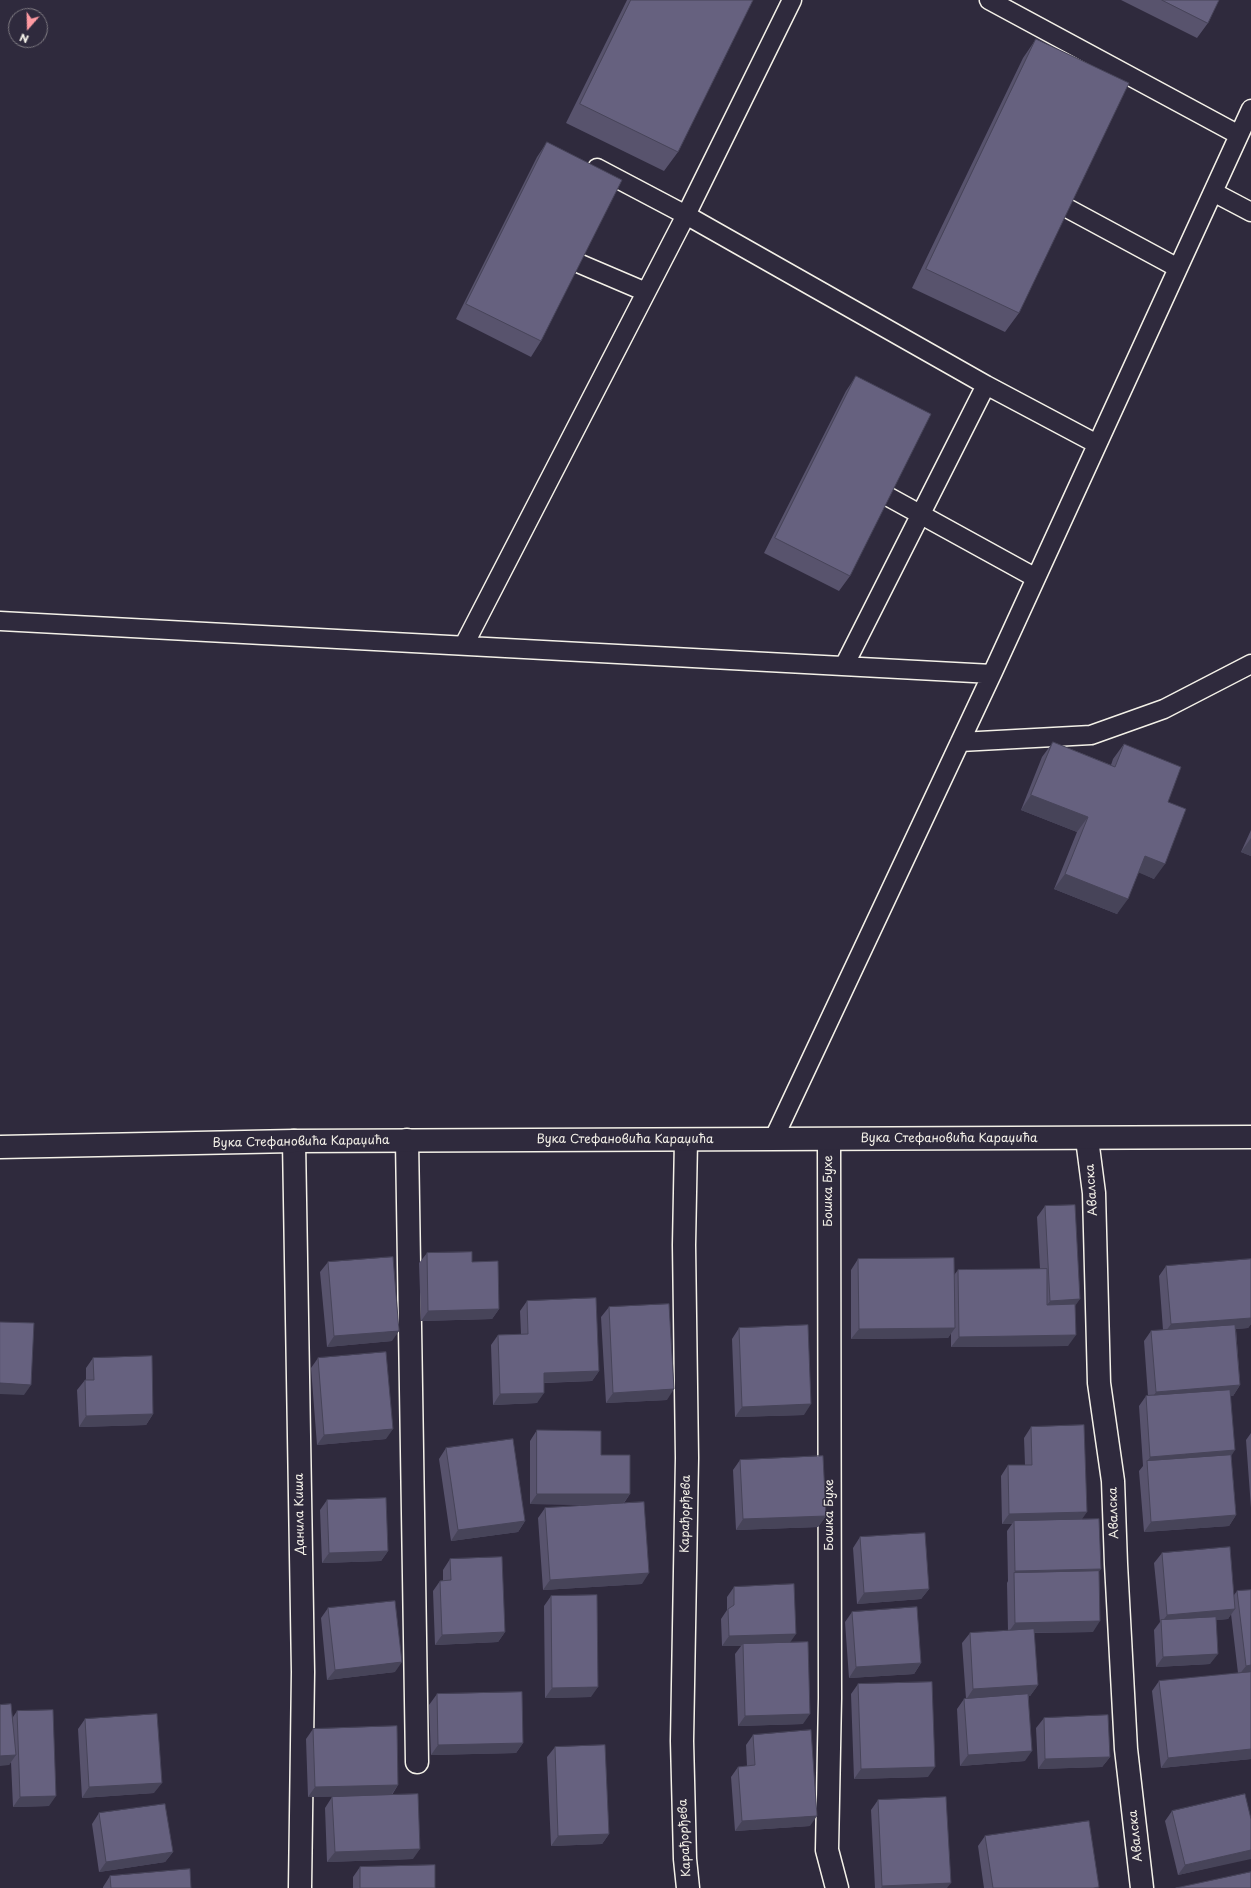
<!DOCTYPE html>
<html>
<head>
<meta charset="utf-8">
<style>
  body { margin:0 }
  #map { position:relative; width:1251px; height:1888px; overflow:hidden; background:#2f2a3d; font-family:"Playpen Sans",sans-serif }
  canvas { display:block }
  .north { position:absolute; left:8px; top:8px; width:40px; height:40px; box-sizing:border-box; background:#2f2a3d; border:1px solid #7e7a81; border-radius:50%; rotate:200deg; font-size:11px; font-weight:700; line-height:16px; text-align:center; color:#f4f1e8 }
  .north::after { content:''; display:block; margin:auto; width:14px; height:18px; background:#ff9aa2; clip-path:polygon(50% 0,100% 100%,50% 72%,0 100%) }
</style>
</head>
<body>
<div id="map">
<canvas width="1251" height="1888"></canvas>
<div class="north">N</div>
</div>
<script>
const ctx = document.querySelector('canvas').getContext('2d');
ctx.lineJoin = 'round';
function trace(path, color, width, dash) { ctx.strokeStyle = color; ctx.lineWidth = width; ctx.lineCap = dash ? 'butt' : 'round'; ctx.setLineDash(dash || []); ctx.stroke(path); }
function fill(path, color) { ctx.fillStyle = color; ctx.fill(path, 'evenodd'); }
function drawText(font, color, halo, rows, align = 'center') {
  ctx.font = font + ' "Playpen Sans",sans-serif'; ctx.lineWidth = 3; ctx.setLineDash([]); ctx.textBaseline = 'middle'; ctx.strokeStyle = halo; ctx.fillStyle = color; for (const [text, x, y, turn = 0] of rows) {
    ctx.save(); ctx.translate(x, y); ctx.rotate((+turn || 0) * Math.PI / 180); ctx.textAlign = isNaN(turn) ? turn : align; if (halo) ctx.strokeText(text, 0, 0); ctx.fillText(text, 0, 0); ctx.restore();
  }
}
const lane = new Path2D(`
  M989 0 1239 135
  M589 184 597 168 686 215 792 0
  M1213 192 1251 212
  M1065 207 1178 268
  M578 263 646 292
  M986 385 1097 444
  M887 496 1036 578
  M0 621 992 674 773 1140
  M464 645 686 215 986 385 844 666
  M992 674 1251 109
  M960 742 1091 735 1164 709 1251 664`);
const street = new Path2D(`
  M1087 1139 1094 1193 1099 1383 1113 1481 1116 1564 1126 1749 1142 1888
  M407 1140 417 1762
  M686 1140 684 1245 687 1458 682 1741 685 1859 688 1888
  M829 1140 830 1698 827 1850 837 1888
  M294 1141 303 1672 300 1888`);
const primary = new Path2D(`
  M0 1147 294 1141 1251 1137`);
trace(lane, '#f4f1e8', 21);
trace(street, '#f4f1e8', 25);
trace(primary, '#f4f1e8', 25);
trace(lane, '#2f2a3d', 18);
trace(street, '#2f2a3d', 22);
trace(primary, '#2f2a3d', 22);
fill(new Path2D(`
  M627 0H753L678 152 664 171 566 123Z
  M1121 0H1219L1208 23 1197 38Z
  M1036 39 1019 313 1005 332 912 288 1023 58Z
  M547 142 541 341 531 357 456 319 537 157Z
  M856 376 850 576 839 591 764 553 846 391Z
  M1053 742 1111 765 1113 759 1124 744 1168 802 1154 879 1139 872 1117 914 1054 889 1077 832 1021 810 1042 757Z
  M1251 830V856L1241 852Z
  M1045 1206 1075 1306 1068 1346 951 1347V1333L948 1338 851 1339V1270L858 1259 954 1275 958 1270 1040 1269 1037 1217Z
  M427 1253 472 1262 499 1309 492 1319 421 1321 419 1263Z
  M328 1262 392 1341 327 1347 320 1272Z
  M1251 1264V1324L1248 1328 1236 1329 1240 1385 1233 1396H1231V1456L1236 1515 1229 1526 1144 1532 1139 1471 1143 1466 1139 1406 1146 1396H1148L1144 1341 1151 1331 1163 1330 1159 1276 1166 1266Z
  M527 1301 599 1371 592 1381 544 1383 537 1403 493 1405 491 1345 498 1335 521 1334 520 1311Z
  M609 1307 667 1400 606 1403 601 1317Z
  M739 1328 804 1415 735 1417 732 1339Z
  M93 1358 153 1414 146 1425 79 1427 77 1390 85 1380H86V1368Z
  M318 1358 386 1439 317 1445 311 1368Z
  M1031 1427 1082 1519 1101 1569 1099 1571 1093 1632 1034 1633 1038 1685 1030 1696H1029L1025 1761 960 1766 957 1709 964 1699H966L962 1643 970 1633 1008 1631 1007 1583 1008 1581 1007 1531 1012 1524H1002L1001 1476 1008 1465H1025L1024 1438Z
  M537 1430 601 1455 630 1494 624 1503 642 1584 543 1590 538 1518 545 1508 597 1505 530 1504V1441Z
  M1251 1433V1508L1246 1440Z
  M446 1448 525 1521 518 1532 451 1541 439 1459Z
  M740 1460 826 1516 818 1527 736 1530 733 1470Z
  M327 1500 388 1551 381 1561 322 1563 320 1510Z
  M860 1537 929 1589 921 1599 857 1604 853 1548Z
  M1162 1553 1234 1595 1237 1591 1251 1590V1759L1161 1768 1152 1691 1159 1681 1238 1673 1231 1614 1228 1619 1216 1620 1210 1664 1156 1667 1154 1630 1160 1622 1154 1563Z
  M450 1559 505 1632 498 1642 435 1645 433 1591 440 1581H443V1570Z
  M734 1587 790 1643 803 1724 738 1726 735 1654 741 1646H722L721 1619 727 1610V1597Z
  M551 1596 591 1697 545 1698 544 1606Z
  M328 1608 395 1672 327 1680 321 1618Z
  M852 1612 921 1663 914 1674 849 1678 845 1622Z
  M858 1684 928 1777 854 1779 851 1694Z
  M437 1694 523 1743 516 1753 431 1755 429 1705Z
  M17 1711 49 1806 13 1807 11 1762 9 1765 13 1717Z
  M1044 1718 1110 1757 1102 1767 1038 1769 1036 1728Z
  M85 1719 154 1793 82 1798 78 1729Z
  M313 1729 398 1785 392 1795 413 1859 327 1862 325 1808 332 1797 350 1796 308 1797 306 1739Z
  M753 1735 810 1826 735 1831 731 1777 738 1767 747 1766 746 1745Z
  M555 1747 609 1834 602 1844 551 1846 547 1757Z
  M878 1800 947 1888H875L871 1810Z
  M1172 1811 1251 1819V1858L1178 1875 1165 1821Z
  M99 1813 173 1852 165 1862 99 1872 92 1824Z
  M985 1836 1098 1888H984L978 1846Z
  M360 1867 435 1888H353V1877Z
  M110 1876 191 1888H103V1887Z`), '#58536d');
fill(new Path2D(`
  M1031 795 1088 817 1077 832 1021 810Z
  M1251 838V856L1241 852Z
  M1145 856 1165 864 1154 879 1135 871Z
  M1065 874 1128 899 1117 914 1054 889Z
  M1080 1299 1073 1309 1043 1311 1050 1301Z
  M499 1309 492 1319 421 1321 428 1311Z
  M1251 1318V1324L1248 1328 1164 1334 1171 1324Z
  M955 1328 948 1338 851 1339 859 1329Z
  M399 1331 392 1341 327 1347 334 1336Z
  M1076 1335 1068 1346 951 1347 959 1337Z
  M599 1371 592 1381 536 1383 544 1373Z
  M0 1383 31 1385 24 1395 0 1394Z
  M1240 1385 1233 1396 1149 1403 1156 1392Z
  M674 1389 667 1400 606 1403 613 1393Z
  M544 1393 537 1403 493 1405 500 1394Z
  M811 1404 804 1415 735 1417 742 1407Z
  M153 1414 146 1425 79 1427 86 1416Z
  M393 1429 386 1439 317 1445 324 1435Z
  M1235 1450 1228 1461 1147 1462 1150 1457Z
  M537 1494H630L622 1505 530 1504Z
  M1087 1512 1080 1522 1014 1521 1012 1524H1002L1009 1514Z
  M1236 1515 1229 1526 1144 1532 1151 1522Z
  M826 1516 818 1527 736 1530 743 1519Z
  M525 1521 518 1532 451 1541 458 1530Z
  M388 1551 381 1561 322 1563 329 1553Z
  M1101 1569 1093 1579 1014 1573 1015 1571Z
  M649 1573 642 1584 543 1590 550 1580Z
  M929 1589 921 1599 857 1604 864 1593Z
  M1235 1609 1228 1619 1162 1625V1622L1167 1615Z
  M1100 1621 1093 1632 1008 1633 1015 1623Z
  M505 1632 498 1642 435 1645 442 1635Z
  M796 1634 789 1644H743L741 1646H722L729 1636Z
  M1218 1654 1210 1664 1156 1667 1163 1657Z
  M402 1662 395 1672 327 1680 335 1670Z
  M921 1663 914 1674 849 1678 856 1667Z
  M1251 1665V1674L1238 1676 1246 1666Z
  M1038 1685 1030 1696 966 1700 973 1689Z
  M598 1687 591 1697 545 1698 552 1688Z
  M810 1714 803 1724 738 1726 745 1716Z
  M523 1743 516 1753 431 1755 438 1745Z
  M1251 1749V1759L1161 1768 1168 1758Z
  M1032 1751 1025 1761 960 1766 968 1755Z
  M16 1755 9 1765 0 1766V1756Z
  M1110 1757 1102 1767 1038 1769 1045 1759Z
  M935 1767 928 1777 854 1779 861 1769Z
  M162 1783 154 1793 82 1798 89 1787Z
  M398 1785 391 1795 308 1797 315 1787Z
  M56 1796 49 1806 13 1807 20 1797Z
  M817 1816 810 1826 735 1831 742 1821Z
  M609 1834 602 1844 551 1846 558 1836Z
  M420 1849 413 1859 327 1862 335 1852Z
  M1251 1850V1859L1178 1875 1185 1865Z
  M173 1852 165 1862 99 1872 106 1862Z
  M951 1883 947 1888H881L882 1886Z`), '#474459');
const building = new Path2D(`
  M631 0H753L678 152 580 104Z
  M1162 0H1219L1208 23Z
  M1036 39 1129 83 1019 313 926 269Z
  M547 142 622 180 541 341 466 304Z
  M856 376 931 414 850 576 775 538Z
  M1053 742 1115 767 1124 744 1181 767 1168 802 1186 809 1165 864 1145 856 1128 899 1065 874 1088 817 1031 795Z
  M1075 1205 1080 1299 1050 1301 1045 1206Z
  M472 1252V1262L498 1261 499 1309 428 1311 427 1253Z
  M393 1257 399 1331 334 1336 328 1262Z
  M954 1258 955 1328 859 1329 858 1259Z
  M1251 1259V1318L1171 1324 1166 1266Z
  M1047 1269V1305L1075 1304 1076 1335 959 1337 958 1270Z
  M596 1298 599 1371 544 1373V1393L500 1394 498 1335 528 1334 527 1301Z
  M669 1304 674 1389 613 1393 609 1307Z
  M0 1322 34 1323 31 1385 0 1383Z
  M808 1325 811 1404 742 1407 739 1328Z
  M1235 1325 1240 1385 1156 1392 1151 1331Z
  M386 1352 393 1429 324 1435 318 1358Z
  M152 1356 153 1414 86 1416 85 1380H94L93 1358Z
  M1230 1390 1235 1450 1150 1457 1146 1396Z
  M1084 1425 1087 1512 1009 1514 1008 1465H1032L1031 1427Z
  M537 1430 601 1431V1455H630V1494H537Z
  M513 1439 525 1521 458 1530 446 1448Z
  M1231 1455 1236 1515 1151 1522 1147 1461Z
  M823 1456 826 1516 743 1519 740 1460Z
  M386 1498 388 1551 329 1553 327 1500Z
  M644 1502 649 1573 550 1580 545 1508Z
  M1099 1519 1101 1569 1015 1571 1014 1521Z
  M925 1533 929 1589 864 1593 860 1537Z
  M1230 1547 1235 1609 1167 1615 1162 1553Z
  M502 1557 505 1632 442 1635 440 1581 451 1580 450 1559Z
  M1099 1571 1100 1621 1015 1623 1014 1573Z
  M794 1584 796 1634 729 1636 728 1609 734 1605V1587Z
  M1251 1590V1665L1246 1666 1237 1591Z
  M597 1595 598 1687 552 1688 551 1596Z
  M395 1601 402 1662 335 1670 328 1608Z
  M917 1607 921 1663 856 1667 852 1612Z
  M1216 1617 1218 1654 1163 1657 1161 1620Z
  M1034 1629 1038 1685 973 1689 970 1633Z
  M808 1642 810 1714 745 1716 743 1644Z
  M1251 1672V1749L1168 1758 1159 1681Z
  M932 1682 935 1767 861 1769 858 1684Z
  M522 1692 523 1743 438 1745 437 1694Z
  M1028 1694 1032 1751 968 1755 964 1699Z
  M11 1704 16 1755 0 1756V1705Z
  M53 1710 56 1796 20 1797 17 1711Z
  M157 1714 162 1783 89 1787 85 1719Z
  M1108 1715 1110 1757 1045 1759 1044 1718Z
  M397 1726 398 1785 315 1787 313 1729Z
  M811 1730 817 1816 742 1821 738 1767 755 1765 753 1735Z
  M605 1745 609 1834 558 1836 555 1747Z
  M418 1794 420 1849 335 1852 332 1797Z
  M1245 1794 1251 1819V1850L1185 1865 1172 1811Z
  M946 1797 951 1883 882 1886 878 1800Z
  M165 1804 173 1852 106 1862 99 1813Z
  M1089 1821 1099 1887 1093 1888H993L985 1836Z
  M435 1865V1888H360V1867Z
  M190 1869 191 1888H111L110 1876Z
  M1251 1872V1888H1176Z`);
fill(building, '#66617f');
trace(building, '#474459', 1);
drawText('12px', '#f4f1e8', '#2f2a3d', [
  ["Вука Стефановића Караџића",949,1139],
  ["Вука Стефановића Караџића",625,1140],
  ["Вука Стефановића Караџића",301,1142,-1],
  ["Авалска",1092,1190,-94],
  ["Бошка Бухе",829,1191,-90],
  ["Авалска",1114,1513,-92],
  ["Данила Киша",300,1514,-91],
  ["Карађорђева",686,1514,-89],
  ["Бошка Бухе",830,1515,-90],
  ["Авалска",1136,1836,-96],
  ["Карађорђева",685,1838,-93]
]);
</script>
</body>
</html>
